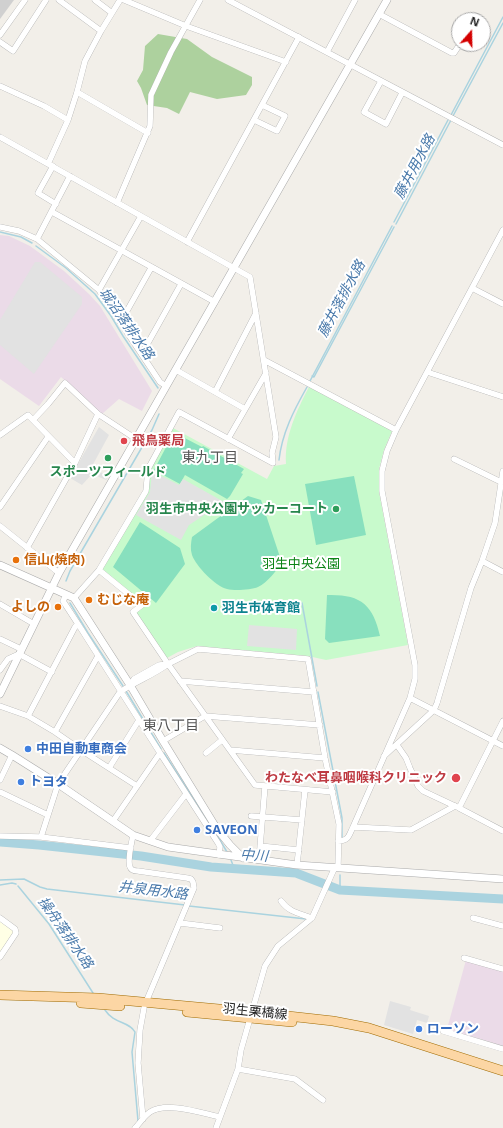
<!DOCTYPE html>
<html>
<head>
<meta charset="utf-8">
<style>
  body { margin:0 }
  #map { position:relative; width:503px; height:1128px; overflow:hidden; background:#f2efe9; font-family:"Open Sans",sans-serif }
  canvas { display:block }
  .north { position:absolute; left:451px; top:12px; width:40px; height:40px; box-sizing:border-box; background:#fff; border:1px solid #a7a7a7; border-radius:50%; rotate:20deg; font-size:11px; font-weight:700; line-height:16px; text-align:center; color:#222 }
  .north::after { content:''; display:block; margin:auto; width:14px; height:18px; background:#d40000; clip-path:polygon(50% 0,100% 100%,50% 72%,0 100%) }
</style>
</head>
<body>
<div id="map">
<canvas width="503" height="1128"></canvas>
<div class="north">N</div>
</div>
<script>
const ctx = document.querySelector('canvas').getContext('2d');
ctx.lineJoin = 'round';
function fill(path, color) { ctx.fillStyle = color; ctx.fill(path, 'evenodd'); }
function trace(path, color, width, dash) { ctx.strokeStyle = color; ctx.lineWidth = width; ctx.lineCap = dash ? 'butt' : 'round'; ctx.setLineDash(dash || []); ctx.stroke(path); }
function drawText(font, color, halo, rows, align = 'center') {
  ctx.font = font + ' "Open Sans","Noto Sans JP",sans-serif'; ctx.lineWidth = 4; ctx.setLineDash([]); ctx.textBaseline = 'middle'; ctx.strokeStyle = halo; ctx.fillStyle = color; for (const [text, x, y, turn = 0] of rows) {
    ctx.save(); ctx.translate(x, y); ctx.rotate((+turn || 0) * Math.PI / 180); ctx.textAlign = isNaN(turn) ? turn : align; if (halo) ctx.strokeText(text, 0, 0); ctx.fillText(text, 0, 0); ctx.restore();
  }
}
fill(new Path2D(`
  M0 235 9 236 30 246 64 271 89 294 100 306 152 391 142 411 119 399 102 414 61 377 39 406 0 379Z
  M466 960 503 970V1046L447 1029Z`), '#ebdbe8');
fill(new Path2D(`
  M0 921 14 931 15 933 0 953Z`), '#ffffe5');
fill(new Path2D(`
  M0 0H14L0 19Z`), '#d0d0d0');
fill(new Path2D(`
  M158 34 187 39 212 57 252 77V85L246 95 217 99 190 92 179 114 167 108 147 105 141 88 137 81 143 70 145 46Z`), '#add19e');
fill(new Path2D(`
  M309 387 392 431 384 450 379 469V492L408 645 326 660 308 656 197 646 178 652 167 658 136 612 145 605 102 569 148 492 150 470 173 428 267 479 274 466 286 464C284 437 297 410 309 387Z`), '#c8facc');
fill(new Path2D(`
  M173 434 176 436 177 434 202 447 203 446 244 469 241 473 243 474 230 496 227 499 185 475 180 484 154 470Z
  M354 476 366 535 316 545 305 484Z
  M248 496 261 500 282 563C275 572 268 582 258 587 251 590 234 591 227 589 215 586 196 566 192 555 190 549 191 543 192 537Z
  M140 522 180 548 185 564 156 603 113 567Z
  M327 595C360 594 373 604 380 636L329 643 325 639Z`), '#88e0be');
fill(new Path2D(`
  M35 262H40L82 297V304L34 374 0 345V320Z
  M99 427 109 435 91 468 109 476 106 480 92 474 82 485 70 478Z
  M152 471 179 485 183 479 224 502 189 525 181 540 136 515 150 492Z
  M249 625 297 629 296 650 247 646Z
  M390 1001 411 1007 410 1010 429 1016 427 1023 417 1020 413 1034 384 1025Z`), '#e2e2e2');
trace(new Path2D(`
  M451 115 503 17
  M453 116 503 23
  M394 222 448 120
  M396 224 451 120
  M0 232 21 237 32 243
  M36 246 66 268 95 294 111 316 123 336 158 388
  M312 376 314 377 394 227
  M310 381 392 226
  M279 460C282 433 294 410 307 387
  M66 581 70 571 152 430 159 414
  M70 603 88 633 123 686
  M302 603 317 686
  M126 691 161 749
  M318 692 342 818V838
  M164 753 212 827
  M214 830 227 852
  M231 860 234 868
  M340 875V890
  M0 880 24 879 40 887 47 889 185 905
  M0 885 12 883 16 884
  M18 886 49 924 93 993
  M189 906 306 919
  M105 1010C114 1024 129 1021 135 1032L132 1052 138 1121`), '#aad3df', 1.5);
trace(new Path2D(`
  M0 842 39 845 141 856 211 867 296 873 340 890 503 899`), '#aad3df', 9);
const minor = new Path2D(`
  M95 0 112 13
  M124 0 186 26 286 62
  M228 0 503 145
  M379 14 452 53H454L460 44
  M101 31 120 0
  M0 35 25 0
  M0 42 13 51 46 0
  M327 52 355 0
  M381 81 364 112 386 124 402 93
  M0 86 44 106 68 120
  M77 92 148 133
  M254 120 277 131 285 116 262 105
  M0 137 250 277 276 437 272 453 273 463 179 412 148 469 146 491 99 570 74 598
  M48 164 68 120 77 92 85 61 101 31 59 0
  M53 166 38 193 56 204
  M117 203 150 126 151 95 171 52 200 0
  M52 212 215 302
  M0 227 19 231 37 239 99 290 160 382 166 386
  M37 239 70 176
  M187 242 299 37
  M472 288 503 304
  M99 290 141 216
  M120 321 123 318 151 268
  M140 352 144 350 181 284
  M264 360 396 430
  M176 370 245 409
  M427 372 503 397
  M215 392 256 313
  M33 420 48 404 65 383 98 414 136 439
  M0 435 28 415 75 463
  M228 439 266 373
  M454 459 501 482
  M0 507 48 437
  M0 526 59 573
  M27 548 75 463 98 414
  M482 561 503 572
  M99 570 142 605 133 612 168 664 255 785 333 792
  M0 604 34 624
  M78 624 160 753 113 821
  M0 639 21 649
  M168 664 198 649 308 659 325 758 339 824 338 867
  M0 670 8 659 19 654 52 672
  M180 681 314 692
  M410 698 503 746
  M0 706 28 716 55 732 81 750 137 786
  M28 716 75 627 78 624 63 601 66 595
  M503 721 459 808 503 831
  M55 732 98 656
  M163 741 205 716 320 725
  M397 745 406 758 410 768 418 786 423 791 457 807
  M230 750 325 758
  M160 753 218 843 220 847 219 855
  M206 753 222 740
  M384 756 434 710 437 703 471 588 482 561 495 523 503 471
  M109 768 139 720
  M0 780 12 755
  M0 792 48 815
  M251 816 302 820
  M353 827 411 830 455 806
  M133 835C132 841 127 861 130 867 131 870 135 871 138 871L187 878 191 879 193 882 194 888 146 1002
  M0 836 41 837 58 784 120 692C136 681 154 675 168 664L159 665 134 679 130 685
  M41 837 131 848
  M150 841 186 794
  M338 841C349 841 349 835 353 827L410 698 415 679V665L382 491V471L387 451 396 430 503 230
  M260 846 299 850
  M259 860 265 786
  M297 865 305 790
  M281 901C290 913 299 913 312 918
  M0 918 15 929 16 933 0 957
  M473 918 503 926
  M180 923 220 928
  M464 958 503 969
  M443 1031 503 1049
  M238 1069 295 1079 323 1100
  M143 1119 138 1063 140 1030 144 1008
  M135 1128C140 1123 144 1116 150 1112 167 1101 201 1113 220 1117
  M216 1128 238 1069 241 1050 265 966 278 946 312 918 335 867`);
const tertiary = new Path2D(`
  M0 565 74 598 130 685 163 741 217 829 230 845 243 858
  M0 694 59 573 136 439 387 0
  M0 748 12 755 58 784 133 835 168 847 297 865 503 879`);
const primary = new Path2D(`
  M0 995 98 998 252 1012 333 1021 369 1028 503 1071
  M81 1003 120 1006
  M187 1012 292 1022`);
trace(minor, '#a9a9a9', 6);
trace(tertiary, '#a9a9a9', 8);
trace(primary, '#a06b00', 10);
trace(minor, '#fff', 5.5);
trace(tertiary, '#fff', 7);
trace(primary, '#fcd6a4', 9);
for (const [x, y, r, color] of [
  [124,441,4,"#e0444e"],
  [108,458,4,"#2e9e5b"],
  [336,509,4,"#2e9e5b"],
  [16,560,4,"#e8710a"],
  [89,600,4,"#e8710a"],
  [58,607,4,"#e8710a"],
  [214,608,4,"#0f9aa8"],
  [28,749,4,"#3f7fe0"],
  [456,778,5,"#e0444e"],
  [21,782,4,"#3f7fe0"],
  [197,830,4,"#3f7fe0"],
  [419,1029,4,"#3f7fe0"]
]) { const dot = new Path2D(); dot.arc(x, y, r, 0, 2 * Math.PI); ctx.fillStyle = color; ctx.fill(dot); trace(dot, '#fff', 1.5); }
drawText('bold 13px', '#be3a42', '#fff', [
  ["飛鳥薬局",132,441],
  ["わたなべ耳鼻咽喉科クリニック",447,778,"right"]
], 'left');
drawText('bold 13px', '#27864d', '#fff', [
  ["スポーツフィ一ルド",108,472],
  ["羽生市中央公園サッカーコート",328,509,"right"]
]);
drawText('bold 13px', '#c56008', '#fff', [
  ["信山(焼肉)",24,560],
  ["むじな庵",97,600],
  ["よしの",50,607,"right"]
], 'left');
drawText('13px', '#0c8416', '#fff', [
  ["羽生中央公園",301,564]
]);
drawText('bold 13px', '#0d838f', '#fff', [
  ["羽生市体育館",222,608]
], 'left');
drawText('bold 13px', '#366cbe', '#fff', [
  ["中田自動車商会",36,749],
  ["トヨタ",29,782],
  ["SAVEON",205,830],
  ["ローソン",427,1029]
], 'left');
drawText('13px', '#222', '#fff', [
  ["羽生栗橋線",255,1012,6]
]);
drawText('italic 14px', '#4a7aab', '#fff', [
  ["藤井用水路",415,167,-62],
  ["藤井落排水路",342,299,-62],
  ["城沼落排水路",126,324,55],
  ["中川",254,856,4],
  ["井泉用水路",153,891,7],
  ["操舟落排水路",65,933,55]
]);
drawText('14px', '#555', '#fff', [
  ["東九丁目",210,458],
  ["東八丁目",171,726]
]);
</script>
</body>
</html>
